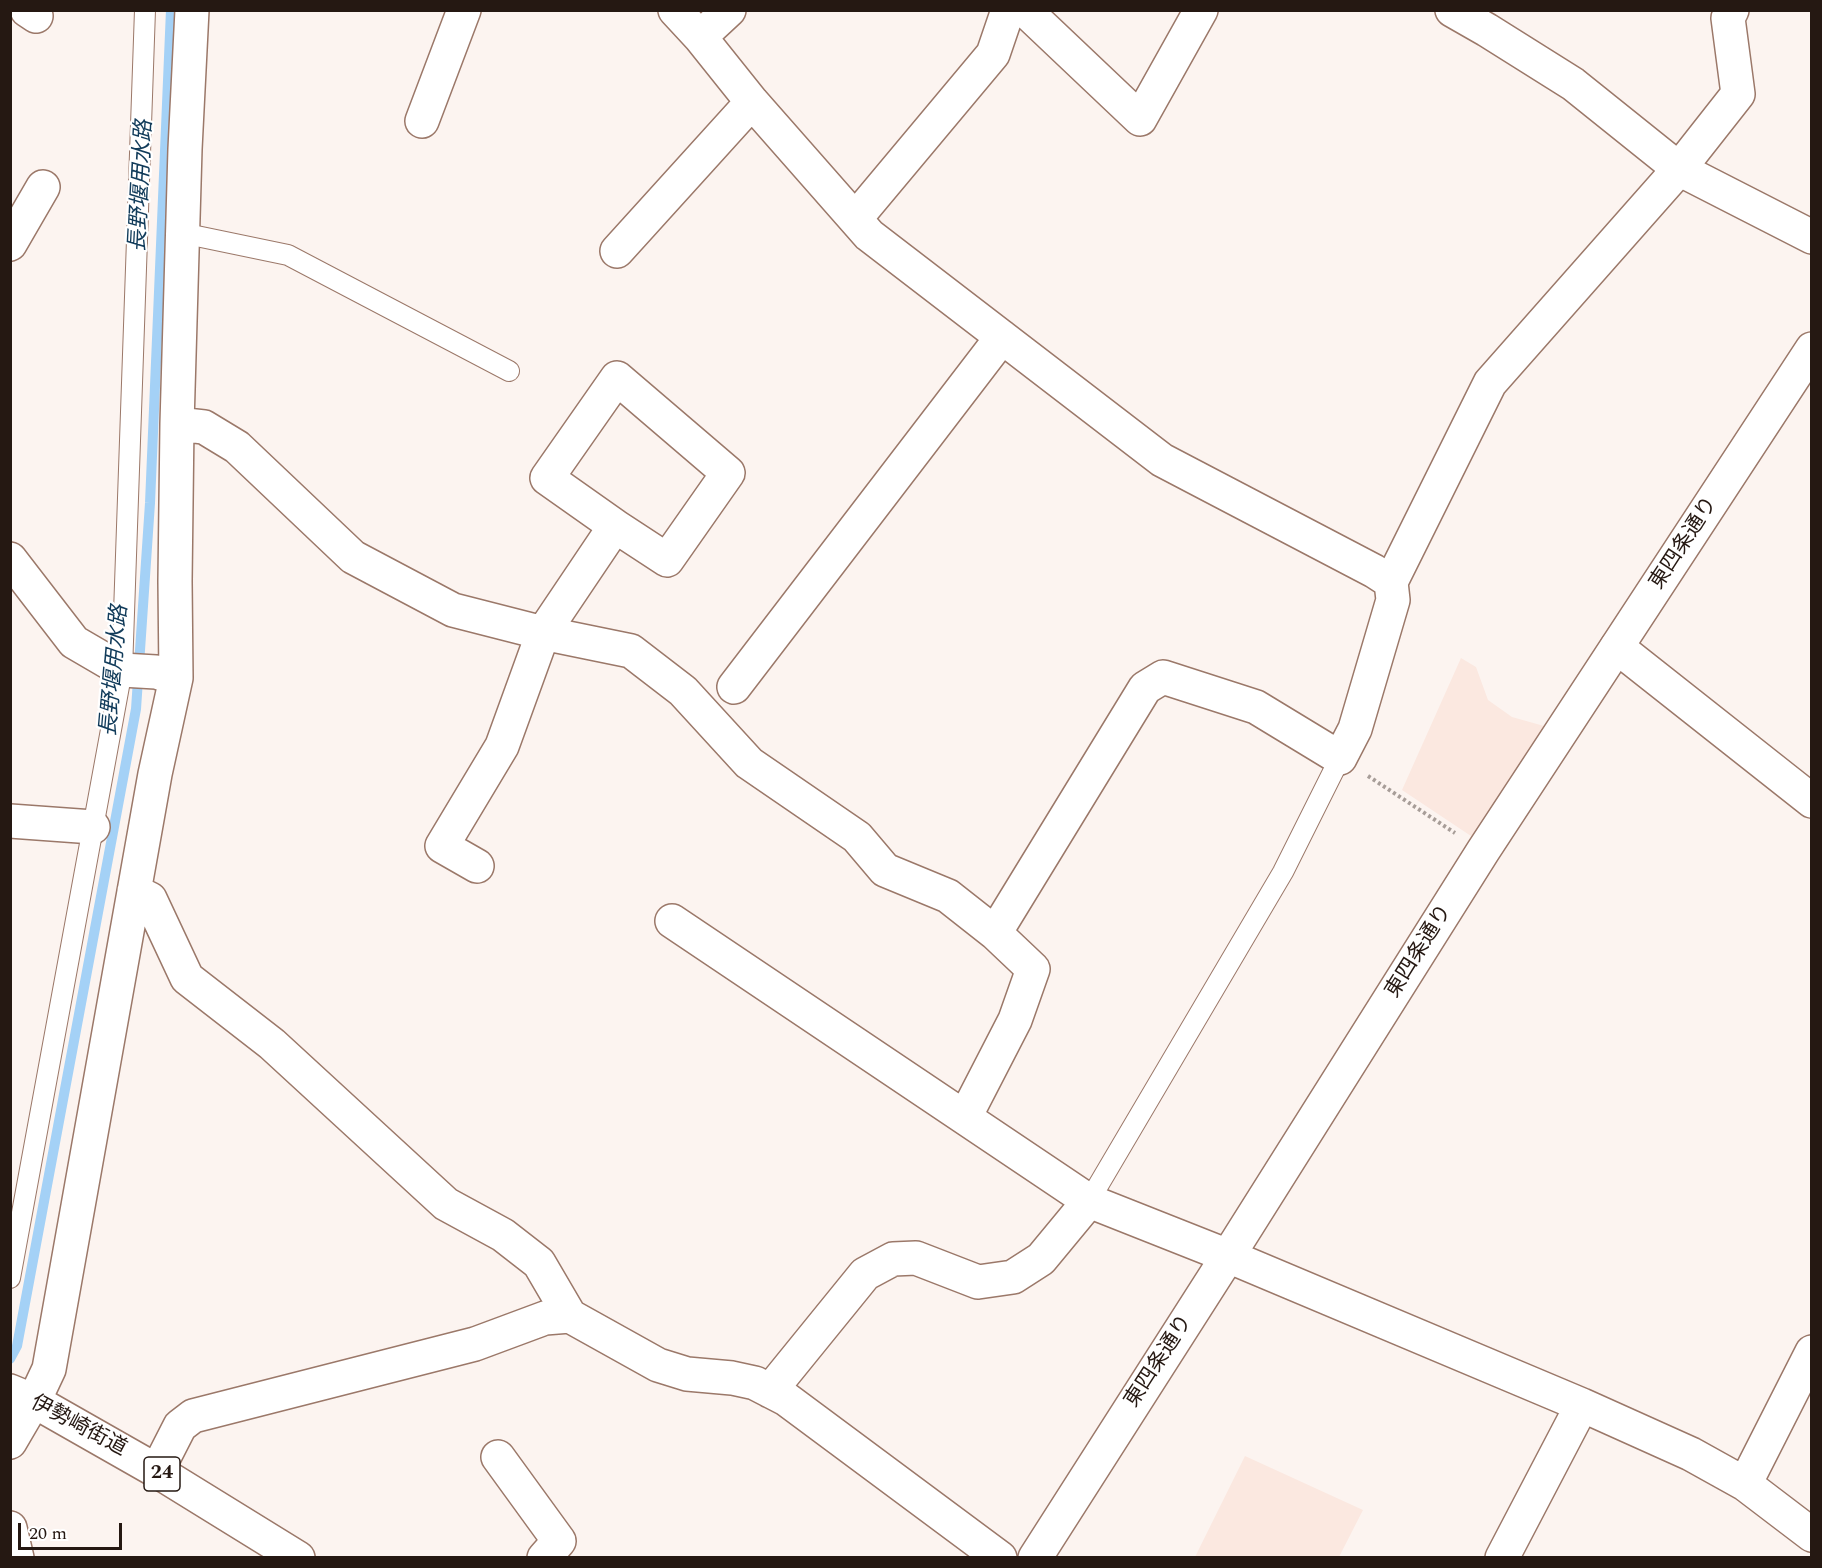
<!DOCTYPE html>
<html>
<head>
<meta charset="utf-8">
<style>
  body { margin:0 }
  #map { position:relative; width:1822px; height:1568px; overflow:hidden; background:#fcf4f0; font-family:Spectral,serif }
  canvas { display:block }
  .frame { position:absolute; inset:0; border:12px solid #251812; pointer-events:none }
  .scale { position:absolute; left:18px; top:1523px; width:104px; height:27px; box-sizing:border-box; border:3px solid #251812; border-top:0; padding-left:8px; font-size:18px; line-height:21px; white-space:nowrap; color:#251812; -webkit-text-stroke:4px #fff; paint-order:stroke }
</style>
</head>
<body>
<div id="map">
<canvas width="1822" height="1568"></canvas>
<div class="frame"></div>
<div class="scale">20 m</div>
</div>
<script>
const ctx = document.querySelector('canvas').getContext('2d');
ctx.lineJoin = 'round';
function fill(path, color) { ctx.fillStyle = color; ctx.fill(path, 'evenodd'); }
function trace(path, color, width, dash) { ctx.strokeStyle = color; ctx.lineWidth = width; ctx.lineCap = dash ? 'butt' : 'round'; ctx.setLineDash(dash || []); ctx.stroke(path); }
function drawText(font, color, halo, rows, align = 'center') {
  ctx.font = font + ' Spectral,"Noto Sans JP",serif'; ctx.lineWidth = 4.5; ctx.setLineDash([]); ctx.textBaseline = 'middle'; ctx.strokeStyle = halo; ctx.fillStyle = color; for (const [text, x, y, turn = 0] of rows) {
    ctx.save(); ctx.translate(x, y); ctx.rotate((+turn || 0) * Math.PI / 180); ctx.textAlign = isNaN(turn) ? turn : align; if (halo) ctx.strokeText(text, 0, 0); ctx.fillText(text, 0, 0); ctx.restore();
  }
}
fill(new Path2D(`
  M1461 658 1476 667 1488 700 1512 717 1544 726 1474 838 1402 790Z
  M1245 1456 1363 1510 1339 1557H1195Z`), '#fbe8e0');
trace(new Path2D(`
  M10 1359 17 1346 136 709 150 503 171 10`), '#a4d1f6', 10);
const service = new Path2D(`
  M182 233 288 255 509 371
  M1089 1201 1283 872 1340 758
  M10 1278 122 670 145 10`);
const minor = new Path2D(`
  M27 10 36 16
  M675 10 700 37 752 102 869 235 1162 460 1374 571 1391 582
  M1025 10 1140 119 1201 10
  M1452 10 1487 30 1573 84 1679 169 1812 237
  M700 37 729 10
  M422 121 464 10
  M855 219 993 54 1008 10
  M10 244 43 187
  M617 251 752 102
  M177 424 204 427 237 447 353 557 453 610 543 633 631 651 683 691 749 763 857 837 885 870 948 896 995 933 1033 969 1015 1020 965 1117
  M10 559 74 642 122 670 156 672 176 678
  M1617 647 1812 801
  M734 687 1002 337
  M10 821 93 827
  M477 866 442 846 502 746 543 633 615 526 547 478 617 378 728 473 667 560 615 526
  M134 891 150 899 187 978 272 1044 446 1204 503 1235 539 1263 570 1316
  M672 921 1089 1201 1228 1256 1582 1405 1691 1454 1745 1484 1812 1535
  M995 933 1145 688 1163 677 1256 707 1340 758 1355 729 1393 600 1391 582 1490 383 1679 169 1738 94 1728 18 1732 10
  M770 1391 865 1274 893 1259 916 1258 978 1282 1013 1277 1041 1259 1089 1201
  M10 1442 34 1401 49 1369 155 774 176 678 175 581 177 424 185 149 192 10
  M498 1457 559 1541 544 1558
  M157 1471 180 1426 193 1416 475 1344 545 1318 570 1316 658 1365 687 1374 732 1378 755 1383 786 1399 1000 1558
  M1745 1484 1812 1352
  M10 1528 17 1558
  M1502 1558 1582 1405`);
const tertiary = new Path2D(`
  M1035 1558 1228 1256 1483 851 1812 349`);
const primary = new Path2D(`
  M10 1391 34 1401 157 1471 298 1558`);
trace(service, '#9b7869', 22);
trace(minor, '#9b7869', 36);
trace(tertiary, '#9b7869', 36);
trace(primary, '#9b7869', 36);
trace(new Path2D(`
  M1368 776 1455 833`), '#a79d98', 4, [3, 3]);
trace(service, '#fff', 20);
trace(minor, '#fff', 33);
trace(tertiary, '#fff', 33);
trace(primary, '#fff', 33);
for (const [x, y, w] of [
  [162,1474,36]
]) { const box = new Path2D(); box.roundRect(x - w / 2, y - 17, w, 34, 4.5); ctx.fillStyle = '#fff'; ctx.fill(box); trace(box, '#251812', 1.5); }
drawText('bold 20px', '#251812', null, [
  ["24",162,1474]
]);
drawText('21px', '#251812', '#fff', [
  ["東四条通り",1685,544,-57],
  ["東四条通り",1420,952,-58],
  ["東四条通り",1160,1362,-57],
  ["伊勢崎街道",78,1427,28]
]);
drawText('italic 22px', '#113b5a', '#fff', [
  ["長野堰用水路",143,186,-87],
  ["長野堰用水路",116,671,-85]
]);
</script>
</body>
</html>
